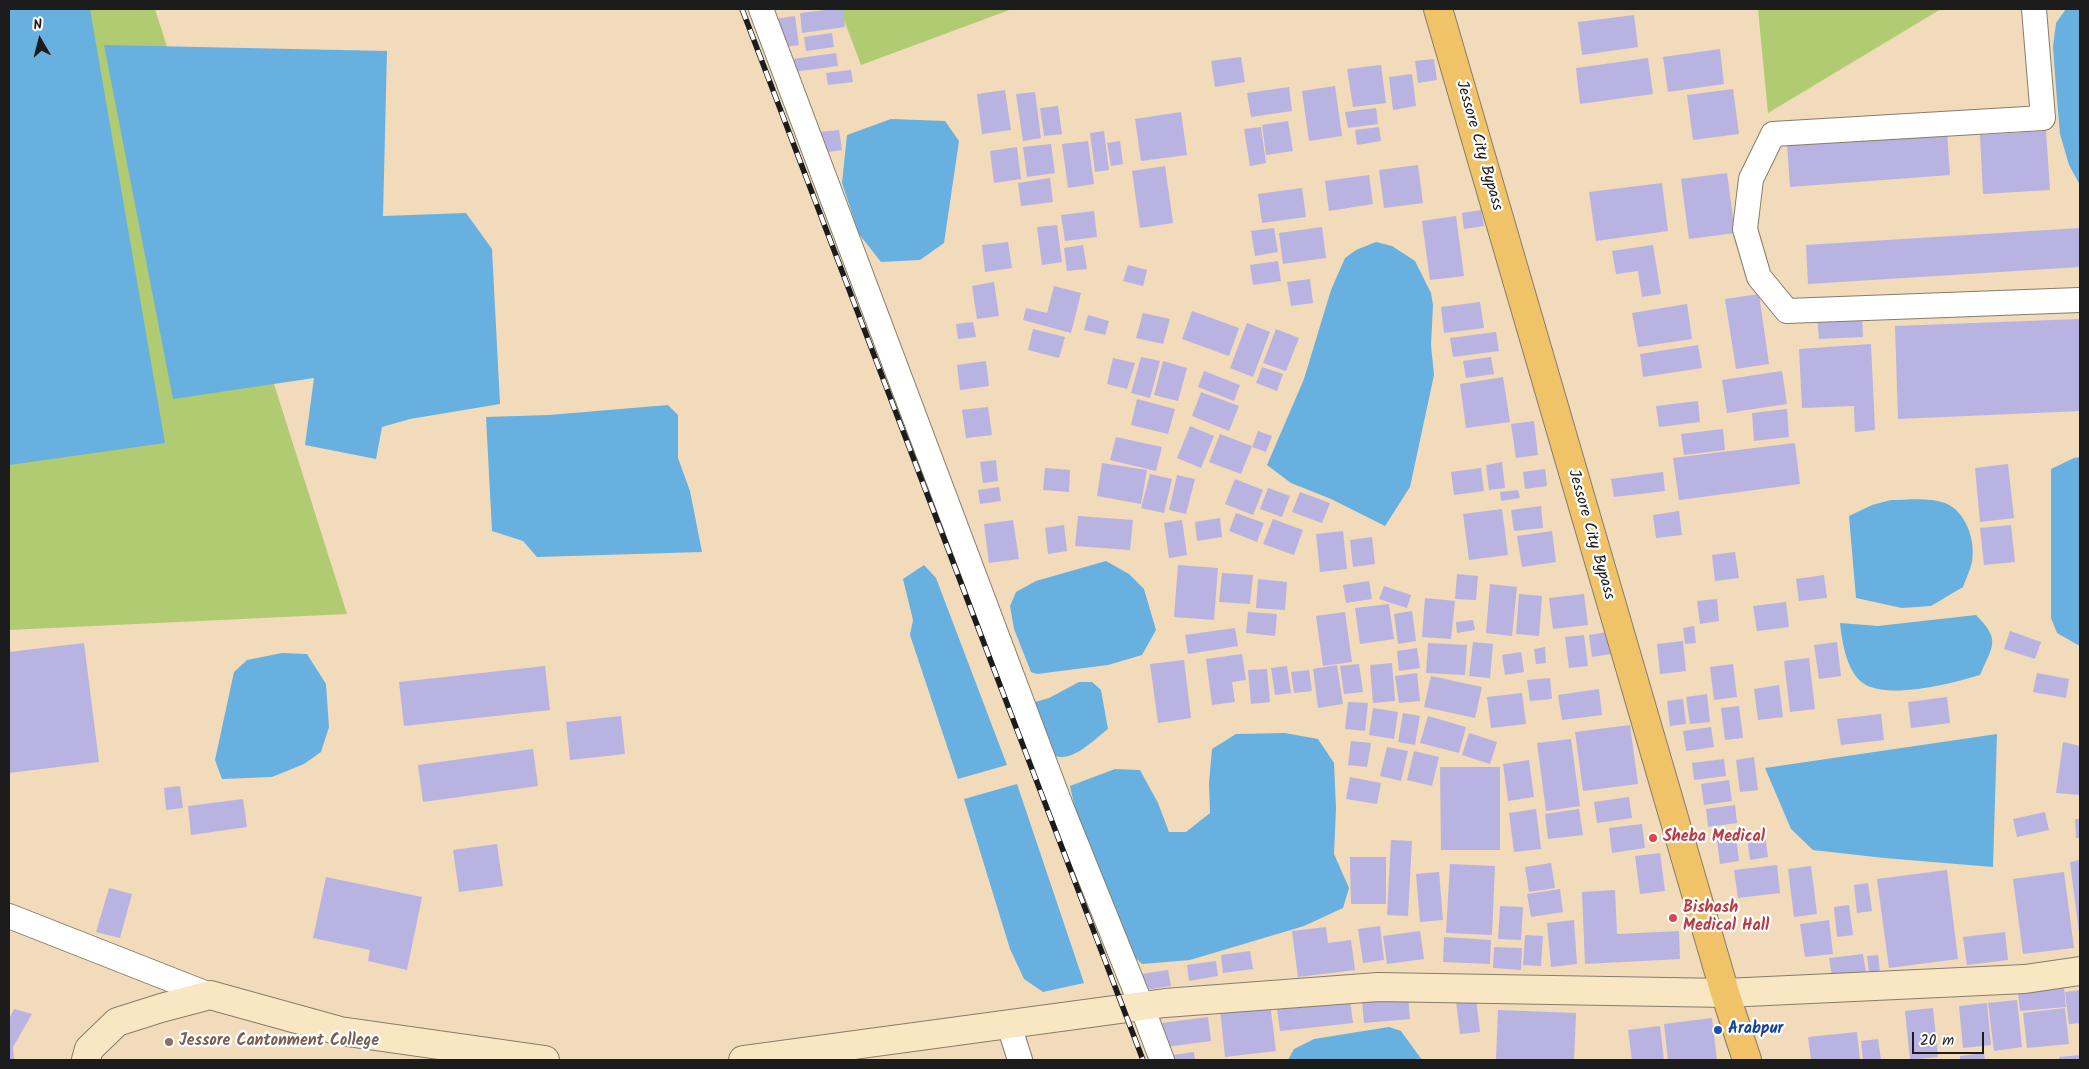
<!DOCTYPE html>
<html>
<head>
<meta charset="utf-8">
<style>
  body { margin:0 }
  #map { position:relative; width:2089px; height:1069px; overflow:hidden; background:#f1dbba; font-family:Kalam,sans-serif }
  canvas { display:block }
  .frame { position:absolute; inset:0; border:10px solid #1c1c1c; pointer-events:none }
  .north { position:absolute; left:15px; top:15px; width:50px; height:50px; -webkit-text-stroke:4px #fff; paint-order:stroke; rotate:352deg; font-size:14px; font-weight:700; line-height:20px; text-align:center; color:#1c1c1c }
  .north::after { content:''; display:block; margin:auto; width:18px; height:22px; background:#1c1c1c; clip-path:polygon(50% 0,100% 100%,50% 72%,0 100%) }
  .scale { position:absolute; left:1912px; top:1032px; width:72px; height:22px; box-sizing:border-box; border:2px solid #1c1c1c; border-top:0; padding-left:6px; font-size:15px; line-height:18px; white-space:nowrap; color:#1c1c1c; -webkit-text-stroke:4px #fff; paint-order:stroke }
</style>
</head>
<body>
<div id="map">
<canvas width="2089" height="1069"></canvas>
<div class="frame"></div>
<div class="north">N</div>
<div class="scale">20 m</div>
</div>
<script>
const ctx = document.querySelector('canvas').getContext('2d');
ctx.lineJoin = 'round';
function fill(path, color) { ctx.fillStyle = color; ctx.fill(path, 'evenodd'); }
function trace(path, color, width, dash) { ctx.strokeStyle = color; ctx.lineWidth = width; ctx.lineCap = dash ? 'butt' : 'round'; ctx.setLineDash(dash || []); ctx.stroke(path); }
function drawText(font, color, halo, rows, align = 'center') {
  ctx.font = font + ' Kalam,sans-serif'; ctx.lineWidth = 4.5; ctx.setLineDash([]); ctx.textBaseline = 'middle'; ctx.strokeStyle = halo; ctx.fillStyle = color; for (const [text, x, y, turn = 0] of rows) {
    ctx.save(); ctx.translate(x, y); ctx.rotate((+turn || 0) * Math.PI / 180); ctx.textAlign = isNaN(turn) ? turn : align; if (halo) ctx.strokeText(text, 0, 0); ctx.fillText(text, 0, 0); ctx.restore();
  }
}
fill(new Path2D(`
  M9 9H155L347 614 9 630Z
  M840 9H1012L861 65Z
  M1758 9H1941L1768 113Z`), '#b0cb71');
fill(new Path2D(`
  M9 9H90L165 443 9 465Z
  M2066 9H2080V185L2069 165 2060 134 2056 88 2053 47 2056 23Z
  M104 45 387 51 383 216 466 213 492 249 500 404 410 419 382 427 376 459 305 445 314 378 173 399Z
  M891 119 945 121 959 141 944 243 920 260 881 262 859 234 842 183 847 135Z
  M1376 242 1392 246 1415 261 1431 293 1433 305 1431 345 1434 375 1410 487 1385 526 1331 499 1291 483 1267 465 1304 379 1331 290 1345 258 1356 250Z
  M668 405 678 415V458L690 491 702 552 537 557 523 541 492 531 486 417 549 415Z
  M2080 457V645H2078L2057 633 2051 618V469L2074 458Z
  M1891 500C1907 500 1929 497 1945 503 1966 511 1976 541 1972 562 1970 570 1966 579 1963 587L1931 606 1902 608 1856 598 1849 516 1872 505Z
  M1106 561 1129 574 1144 589 1156 630 1142 655 1108 665 1037 674 1031 672 1014 629 1010 606 1016 592 1036 581Z
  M924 565 936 578 1007 765 958 779 910 635 913 620 903 579Z
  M1976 615C2001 640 1993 645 1980 675 1953 683 1893 699 1866 685 1847 675 1842 642 1840 623L1878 626Z
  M282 653 307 654 326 684 329 727 321 752 304 764 272 777 222 779 215 760 234 672 247 660Z
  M1079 682H1092L1101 690 1108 729C1090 743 1058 777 1042 741 1038 729 1037 714 1035 702L1049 698Z
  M1285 733 1318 739 1334 763 1336 808 1334 854 1349 888 1343 908 1304 926 1190 960 1142 964 1129 951 1079 827 1070 786 1115 769 1140 770 1158 803 1169 832H1186L1210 813 1209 783 1212 749 1236 734Z
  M1997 734 1993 867 1884 858 1813 850 1791 829 1765 768Z
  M1017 784 1084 983 1043 992 1024 979 1010 949 964 799Z
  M1389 1027 1401 1031 1422 1060H1288L1294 1049 1314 1039Z`), '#68b0df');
fill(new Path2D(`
  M834 9H843L845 27 802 33 800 13Z
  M1634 15 1638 47 1582 55 1578 22Z
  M795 16 799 45 778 48 775 19Z
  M832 33 834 47 806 51 804 37Z
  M1720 49 1724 84 1668 92 1663 57Z
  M836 53 838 66 793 72 792 59Z
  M1241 57 1245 82 1215 87 1211 61Z
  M1648 58 1653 94 1580 104 1576 68Z
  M1434 59 1437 80 1418 83 1415 61Z
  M1381 65 1386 103 1353 107 1347 69Z
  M851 70 853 82 828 85 826 73Z
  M1412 74 1416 106 1393 110 1389 77Z
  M1335 86 1342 136 1309 141 1302 91Z
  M1289 87 1292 111 1251 117 1247 93Z
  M1733 89 1739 134 1693 140 1687 95Z
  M1005 90 1011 130 982 134 977 94Z
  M1035 92 1041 138 1023 141 1016 94Z
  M1058 106 1062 134 1044 136 1040 108Z
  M1376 108 1378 124 1348 128 1345 112Z
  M1181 112 1187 155 1141 161 1135 119Z
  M1288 121 1293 151 1266 155 1262 125Z
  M1261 127 1266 163 1250 166 1244 129Z
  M1379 127 1381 141 1357 145 1355 130Z
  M839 130 842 150 822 153 819 132Z
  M1104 131 1109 170 1095 172 1090 133Z
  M2046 131 2050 190 1983 194 1980 135Z
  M1947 132 1950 175 1790 187 1787 144Z
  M1088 141 1094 184 1068 188 1062 144Z
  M1120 141 1123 164 1111 166 1107 143Z
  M1051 144 1055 173 1027 177 1023 147Z
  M1017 147 1021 179 994 183 990 151Z
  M1418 165 1423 203 1384 208 1379 170Z
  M1165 166 1173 223 1140 228 1132 171Z
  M1727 173 1735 233 1689 239 1681 179Z
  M1369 175 1373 204 1329 211 1325 181Z
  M1050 178 1053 202 1021 206 1018 183Z
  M1662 183 1668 231 1596 241 1589 192Z
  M1302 188 1306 217 1262 223 1258 194Z
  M1481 210 1484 226 1464 229 1462 213Z
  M1094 211 1097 237 1065 241 1061 215Z
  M1456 216 1464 276 1430 280 1422 221Z
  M1057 225 1062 262 1042 265 1037 227Z
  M1322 227 1326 258 1283 264 1279 233Z
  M1274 228 1278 252 1255 256 1251 231Z
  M2080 228V267L1808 284 1806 245Z
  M1008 242 1012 268 985 272 982 245Z
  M1083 245 1087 269 1067 271 1064 248Z
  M1653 245 1661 294 1642 297 1638 271 1616 274 1612 251Z
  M1278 261 1281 281 1253 285 1250 265Z
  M1128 265 1147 270 1143 286 1123 281Z
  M1310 279 1313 303 1291 306 1287 282Z
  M994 282 999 316 977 319 972 286Z
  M1054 286 1081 293 1071 333 1023 320 1026 308 1047 313Z
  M1759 294 1769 364 1736 369 1725 299Z
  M1480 302 1484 328 1444 333 1441 307Z
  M1687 304 1692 339 1638 347 1632 313Z
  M1192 311 1239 328 1229 356 1182 339Z
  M1143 313 1170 319 1163 344 1136 338Z
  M1862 314 1863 337 1819 339 1817 317Z
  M1088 315 1109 321 1105 335 1084 330Z
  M2080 319V411L1898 419 1895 326Z
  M973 322 976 337 958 339 956 324Z
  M1247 323 1270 332 1253 377 1230 368Z
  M1033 329 1065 337 1059 358 1028 350Z
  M1276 329 1299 338 1286 371 1263 363Z
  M1496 332 1499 351 1453 357 1450 338Z
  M1871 344 1875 430 1855 432 1854 406 1802 408 1799 349Z
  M1698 345 1702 368 1643 377 1640 354Z
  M1141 357 1160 361 1150 398 1131 393Z
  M1491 357 1494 374 1466 378 1463 361Z
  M1113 358 1135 363 1127 389 1107 384Z
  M986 361 989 386 960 390 957 365Z
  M1163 361 1187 368 1178 401 1154 395Z
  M1262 367 1283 374 1277 391 1256 383Z
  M1204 371 1240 385 1234 401 1198 387Z
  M1782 371 1787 404 1727 413 1722 380Z
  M1503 377 1510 422 1466 428 1460 384Z
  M1201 392 1239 406 1229 431 1192 416Z
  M1137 399 1175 409 1168 434 1131 425Z
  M1698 401 1700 422 1659 427 1656 406Z
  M988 407 992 435 966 438 962 410Z
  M1787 409 1789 437 1754 441 1752 413Z
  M1534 421 1538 455 1516 458 1511 424Z
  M1190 426 1214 436 1201 468 1177 458Z
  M1723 429 1725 450 1684 455 1681 434Z
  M1258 431 1272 436 1266 452 1252 447Z
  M1220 434 1252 446 1241 474 1209 462Z
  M1116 437 1162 447 1156 471 1110 460Z
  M1795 443 1800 484 1679 500 1673 458Z
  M996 460 998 481 983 483 980 462Z
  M1502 462 1505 488 1489 490 1486 465Z
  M1102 463 1147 470 1141 504 1097 496Z
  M2008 464 2014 518 1980 522 1975 468Z
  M1045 468 1070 470 1069 492 1043 490Z
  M1481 468 1484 491 1454 495 1451 472Z
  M1545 469 1547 486 1525 489 1523 472Z
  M1663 472 1665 491 1614 497 1611 479Z
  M1150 474 1172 479 1164 513 1141 508Z
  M1177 475 1195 479 1186 514 1169 510Z
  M1235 479 1263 490 1253 515 1225 504Z
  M999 487 1001 501 980 504 978 490Z
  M1268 488 1290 496 1282 517 1260 509Z
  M1518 490 1520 498 1501 501 1500 492Z
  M1300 492 1330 503 1322 523 1292 512Z
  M1541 506 1543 528 1514 531 1511 510Z
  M1502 509 1508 555 1469 560 1463 514Z
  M1679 511 1682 535 1656 538 1653 515Z
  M1236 513 1264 523 1257 542 1229 531Z
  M1078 516 1133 520 1130 550 1075 546Z
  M1220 518 1222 537 1197 541 1195 522Z
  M1273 519 1303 530 1294 555 1263 544Z
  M1013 520 1019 559 989 563 984 524Z
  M1182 520 1187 555 1169 558 1164 523Z
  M1064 525 1067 551 1048 554 1045 528Z
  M2011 525 2015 562 1984 565 1980 528Z
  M1343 531 1347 569 1320 572 1316 534Z
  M1552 531 1556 562 1522 567 1517 536Z
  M1372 537 1375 564 1353 567 1350 540Z
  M1735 552 1739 578 1715 581 1712 555Z
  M1178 565 1218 568 1214 620 1174 617Z
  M1222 573 1253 575 1250 604 1219 602Z
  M1457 574 1478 576 1476 600 1455 599Z
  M1824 575 1827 598 1799 601 1796 579Z
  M1258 579 1287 582 1285 610 1256 608Z
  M1369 581 1372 599 1346 603 1343 585Z
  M1490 584 1517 587 1512 636 1486 633Z
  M1384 586 1411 595 1407 608 1379 599Z
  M1519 594 1542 596 1539 636 1516 634Z
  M1584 594 1588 625 1553 629 1549 598Z
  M1425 598 1455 601 1451 639 1422 637Z
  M1717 599 1719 621 1700 624 1697 601Z
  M1786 602 1789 627 1757 631 1753 606Z
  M1389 604 1394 639 1360 644 1355 608Z
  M1412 611 1416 641 1398 644 1394 614Z
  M1248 612 1277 614 1275 636 1246 633Z
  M1345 612 1352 662 1323 666 1316 616Z
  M1473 620 1475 630 1457 633 1456 622Z
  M1694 626 1696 643 1685 644 1683 628Z
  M1235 628 1238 646 1188 654 1185 635Z
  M2010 631 2041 642 2035 659 2004 649Z
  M1608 632 1611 654 1592 657 1589 635Z
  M1584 635 1588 666 1569 668 1565 637Z
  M1683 641 1686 671 1660 674 1657 644Z
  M1473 642 1493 644 1490 678 1469 676Z
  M1837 642 1841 676 1819 679 1814 645Z
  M84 643 99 762 9 773V652Z
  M1428 643 1467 645 1465 675 1426 673Z
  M1545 647 1546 663 1536 664 1534 649Z
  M1417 648 1420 668 1399 671 1397 651Z
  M1521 652 1524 672 1505 675 1502 655Z
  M1242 654 1246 680 1232 682 1235 702 1212 705 1206 659Z
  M1809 658 1815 709 1790 712 1784 661Z
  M1184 660 1191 718 1158 723 1150 664Z
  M1392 663 1395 701 1373 703 1370 665Z
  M1359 664 1363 692 1344 694 1340 666Z
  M1733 664 1737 697 1714 700 1710 667Z
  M1337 665 1343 704 1318 708 1313 669Z
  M545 666 550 710 404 726 399 682Z
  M1287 666 1291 693 1275 695 1271 668Z
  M1267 669 1270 702 1251 704 1248 670Z
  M1309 670 1312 691 1294 693 1291 672Z
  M1417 673 1420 701 1399 703 1395 676Z
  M2037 673 2069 679 2066 698 2033 692Z
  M1431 676 1482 687 1475 718 1424 707Z
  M1550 678 1552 699 1530 701 1527 680Z
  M1779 685 1783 717 1758 720 1754 689Z
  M1599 689 1602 715 1562 720 1558 695Z
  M1522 693 1526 724 1491 728 1487 697Z
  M1707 694 1710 722 1690 724 1686 697Z
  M1947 697 1950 723 1911 728 1908 702Z
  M1683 699 1686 724 1670 726 1667 701Z
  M1348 702 1368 703 1365 731 1345 729Z
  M1739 706 1743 738 1725 740 1721 708Z
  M1373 708 1398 712 1394 739 1369 735Z
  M1403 713 1420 716 1415 745 1398 742Z
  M1881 714 1884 740 1841 745 1837 719Z
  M621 716 625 754 570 760 566 722Z
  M1428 716 1466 727 1459 753 1420 743Z
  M1630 725 1638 784 1583 791 1575 732Z
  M1711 727 1714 747 1686 751 1683 731Z
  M1469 733 1497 742 1490 764 1462 755Z
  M1571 739 1580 806 1546 811 1537 743Z
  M1351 741 1371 743 1367 767 1348 765Z
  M2063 742 2080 746V795L2056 793Z
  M1387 747 1408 751 1401 781 1380 776Z
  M533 749 538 786 423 802 418 765Z
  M1414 751 1439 757 1432 786 1407 780Z
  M1754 757 1758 790 1740 792 1736 760Z
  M1724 759 1726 776 1694 780 1692 763Z
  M1529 760 1534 797 1508 801 1503 764Z
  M1440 767H1500V850H1441Z
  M1350 777 1381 783 1377 804 1346 799Z
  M1729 780 1732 801 1704 805 1701 784Z
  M180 786 183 808 166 810 164 788Z
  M1629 797 1632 818 1597 823 1594 802Z
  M243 799 247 827 191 835 188 806Z
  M1735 805 1737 823 1708 827 1706 809Z
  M1536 809 1541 849 1514 852 1509 813Z
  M1579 809 1583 835 1548 839 1545 814Z
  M2045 812 2049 830 2017 837 2013 819Z
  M2075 819H2080V838H2076Z
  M1642 824 1645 848 1612 853 1609 828Z
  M1735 831 1739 861 1720 864 1716 833Z
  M1765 835 1768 857 1750 860 1747 838Z
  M1391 840 1412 841 1408 916 1387 915Z
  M497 844 503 886 459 892 453 850Z
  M1660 853 1665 891 1640 894 1635 856Z
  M1350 857H1386V904H1351Z
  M2080 860V933H2079L2070 862Z
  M1551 863 1555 888 1529 892 1525 867Z
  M1450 864 1495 866 1492 935 1446 933Z
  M1777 865 1780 893 1738 898 1734 870Z
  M1811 866 1817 914 1794 917 1788 869Z
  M1947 870 1958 959 1889 968 1877 879Z
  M1439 872 1443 920 1420 922 1416 874Z
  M2064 872 2074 948 2023 954 2013 879Z
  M326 877 422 897 407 970 368 961 370 950 313 938Z
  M1868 883 1872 911 1857 913 1854 885Z
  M109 888 132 894 120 938 96 932Z
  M1560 889 1563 912 1531 917 1527 894Z
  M1615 890 1617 934 1679 931 1680 959 1585 964 1582 892Z
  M1849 905 1853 935 1837 937 1834 907Z
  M1500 906 1523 907 1521 940 1498 939Z
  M1574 920 1577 964 1551 967 1547 923Z
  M1829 920 1833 954 1805 957 1800 924Z
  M1380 926 1384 960 1363 963 1358 929Z
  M1326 927 1328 943 1351 940 1355 970 1298 977 1292 931Z
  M1420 931 1424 959 1387 964 1383 936Z
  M2005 932 2008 960 1967 965 1963 937Z
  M1525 935 1543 936 1541 966 1523 965Z
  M1444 937 1491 940 1490 964 1443 962Z
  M1494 947 1522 948 1521 970 1493 968Z
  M1250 951 1253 969 1223 973 1221 955Z
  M1863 954 1866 972 1832 976 1829 958Z
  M1878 955 1880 972 1869 973 1867 956Z
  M1216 961 1218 976 1189 981 1187 965Z
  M1168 970 1171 986 1144 990 1141 974Z
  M2064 987 2066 1007 2020 1011 2018 992Z
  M2080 990V1023L2069 1024 2065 992Z
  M1408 995 1410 1019 1364 1023 1362 1000Z
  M1476 998 1480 1032 1460 1034 1456 1001Z
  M1350 1000 1353 1023 1280 1031 1277 1009Z
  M2017 1000 2022 1047 1994 1051 1988 1003Z
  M1270 1003 1276 1051 1225 1057 1220 1009Z
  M1987 1003 1991 1045 1963 1048 1959 1006Z
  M1933 1008 1938 1057 1910 1060 1905 1011Z
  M2065 1008 2069 1044 2027 1048 2023 1013Z
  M14 1009 32 1014 13 1047 14 1060H9V1019Z
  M1498 1010 1576 1013 1574 1060H1496Z
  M1208 1017 1211 1041 1166 1047 1162 1023Z
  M1712 1018 1717 1060H1668L1664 1024Z
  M1660 1026 1664 1060H1632L1628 1030Z
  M1857 1032 1860 1060H1811L1808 1037Z
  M1878 1039 1881 1060H1863L1861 1041Z
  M1194 1052 1195 1060H1173V1055Z
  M1984 1053 1985 1060H1960V1056Z
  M2080 1055V1060H2060L2059 1057Z`), '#b9b3e1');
const street = new Path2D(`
  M761 9 1061 806 1142 1007 1162 1060
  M2034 9 2043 118 1773 134 1751 179 1745 229 1759 277 1787 311 2079 300
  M9 916 210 995
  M1009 1025 1020 1060`);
const secondary = new Path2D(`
  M86 1060 89 1049 117 1022 161 1008 210 995 340 1031 545 1060
  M743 1060 1165 1003 1378 987 1725 993 2025 979 2080 971`);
const highway = new Path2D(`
  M1438 9 1725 993 1747 1060`);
trace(street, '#867c6b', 26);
trace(secondary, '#867c6b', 30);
trace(highway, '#867c6b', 30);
trace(street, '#fff', 24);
trace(secondary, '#f9e7c3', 28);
trace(highway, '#f1c369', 28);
const rail = new Path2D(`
  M742 9 1143 1060`);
trace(rail, '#1c1c1c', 5.5);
trace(rail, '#fff', 4, [11]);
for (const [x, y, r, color] of [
  [1653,838,5,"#e0444e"],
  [1673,918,5,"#e0444e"],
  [1718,1030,5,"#1a4fb4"],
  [169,1042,5,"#8d6e63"]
]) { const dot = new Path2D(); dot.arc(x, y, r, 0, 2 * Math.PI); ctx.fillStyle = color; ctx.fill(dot); trace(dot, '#fff', 2); }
drawText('16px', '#1c1c1c', '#fff', [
  ["Jessore City Bypass",1478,146,74],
  ["Jessore City Bypass",1590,535,74]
]);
drawText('bold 16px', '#be3a42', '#fff', [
  ["Sheba Medical",1663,838],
  ["Bishash",1683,909],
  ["Medical Hall",1683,927]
], 'left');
drawText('bold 16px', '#164399', '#fff', [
  ["Arabpur",1728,1030]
], 'left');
drawText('bold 16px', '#785e54', '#fff', [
  ["Jessore Cantonment College",179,1042]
], 'left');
</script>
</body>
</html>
